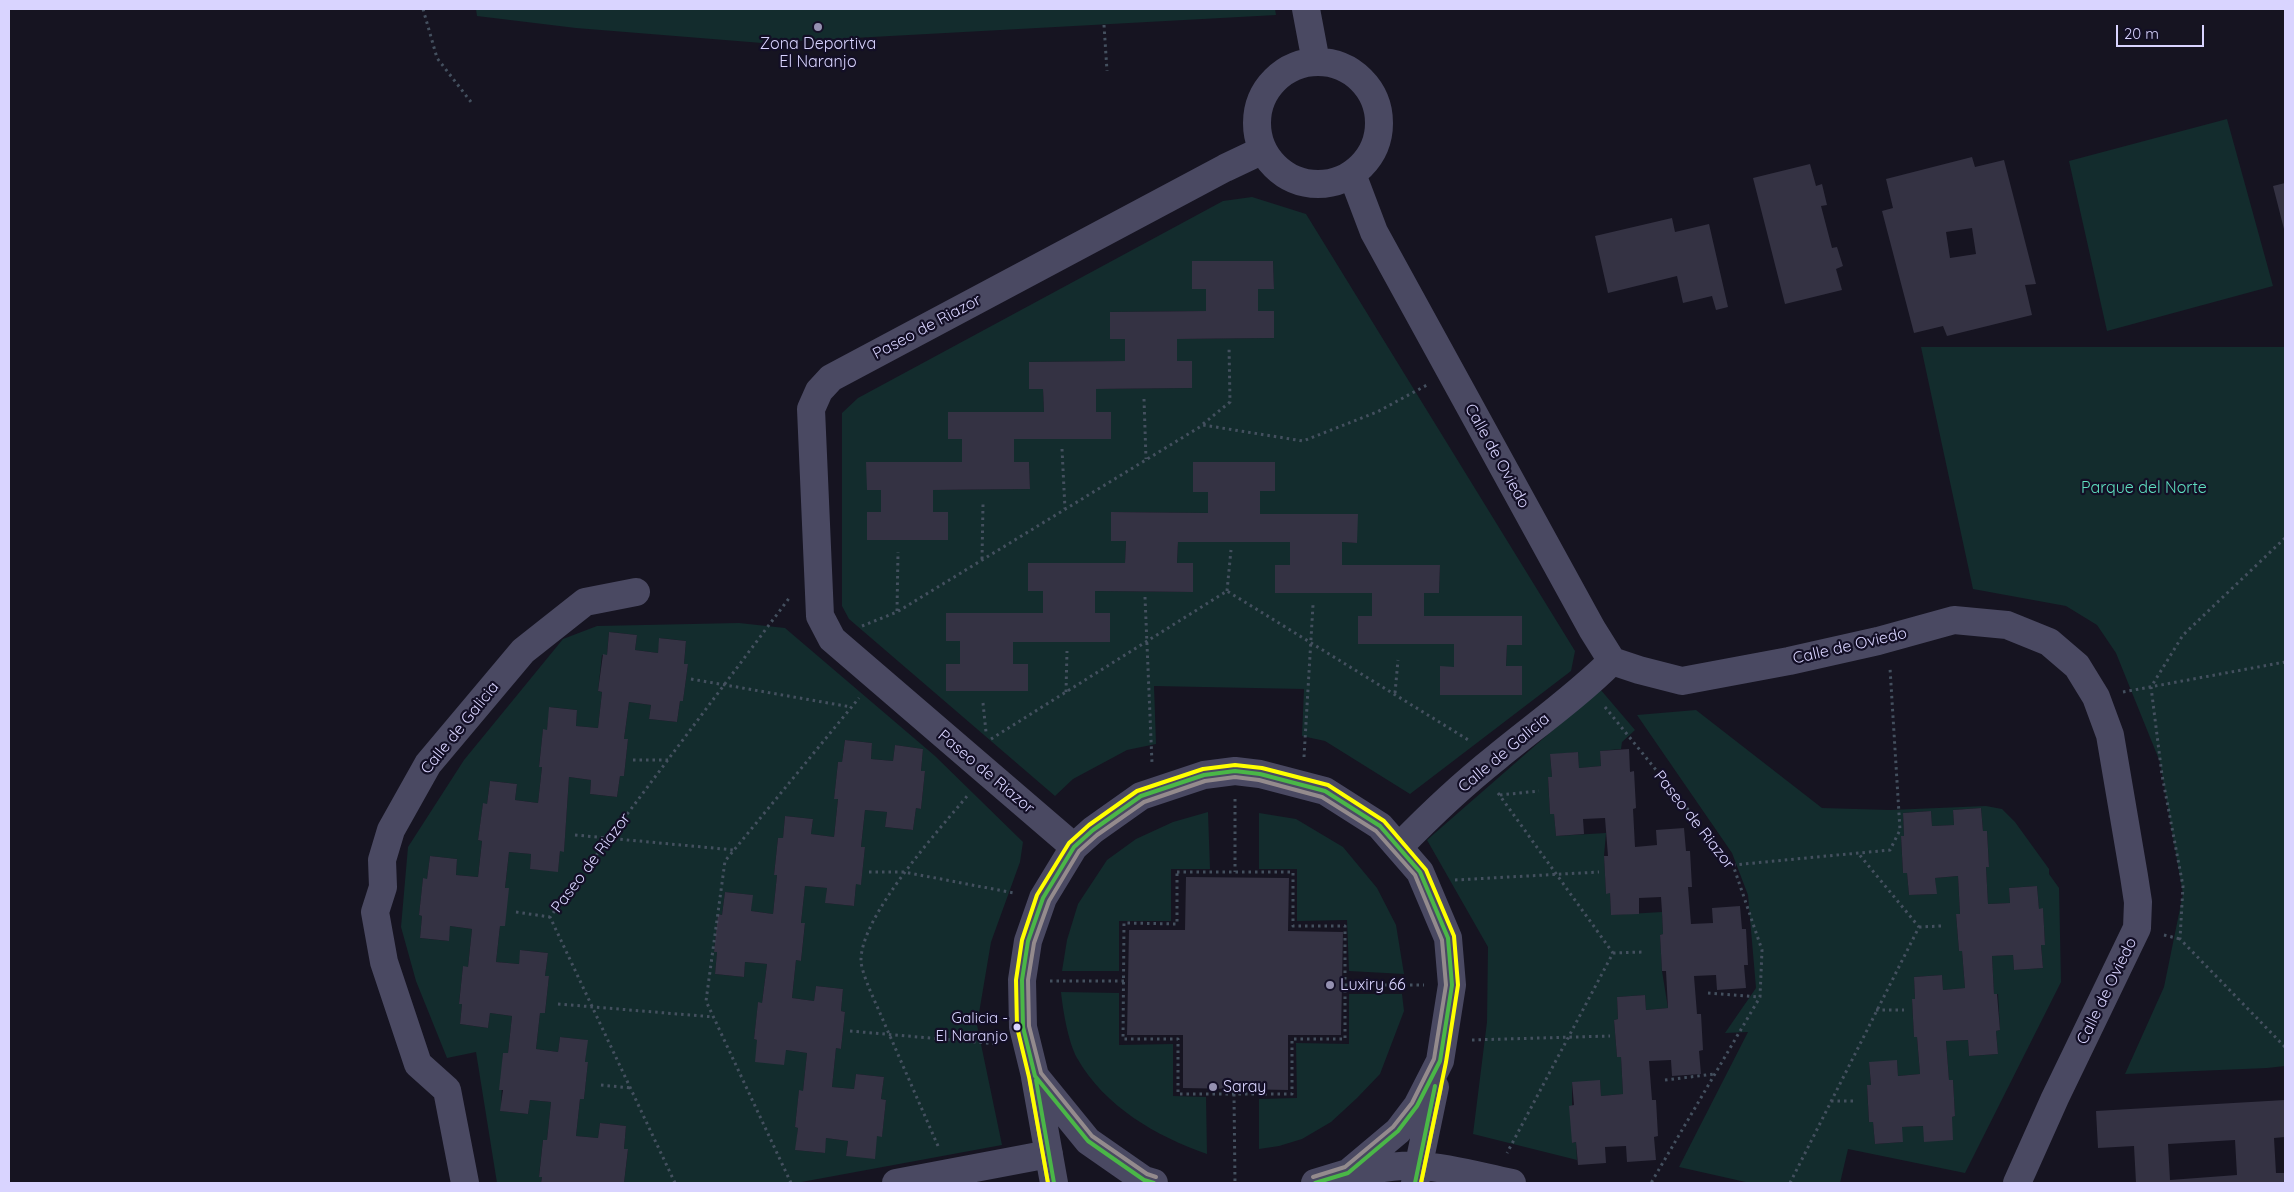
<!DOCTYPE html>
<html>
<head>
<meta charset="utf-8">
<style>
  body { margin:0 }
  #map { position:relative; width:2294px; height:1192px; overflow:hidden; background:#161421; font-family:Quicksand,sans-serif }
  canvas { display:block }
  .frame { position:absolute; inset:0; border:10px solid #d9d4ff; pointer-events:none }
  .scale { position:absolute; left:2116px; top:25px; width:88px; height:22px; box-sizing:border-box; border:2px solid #d9d4ff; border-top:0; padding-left:6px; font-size:15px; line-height:18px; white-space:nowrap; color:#d9d4ff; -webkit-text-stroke:4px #130f26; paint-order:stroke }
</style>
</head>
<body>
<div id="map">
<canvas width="2294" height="1192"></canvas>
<div class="frame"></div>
<div class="scale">20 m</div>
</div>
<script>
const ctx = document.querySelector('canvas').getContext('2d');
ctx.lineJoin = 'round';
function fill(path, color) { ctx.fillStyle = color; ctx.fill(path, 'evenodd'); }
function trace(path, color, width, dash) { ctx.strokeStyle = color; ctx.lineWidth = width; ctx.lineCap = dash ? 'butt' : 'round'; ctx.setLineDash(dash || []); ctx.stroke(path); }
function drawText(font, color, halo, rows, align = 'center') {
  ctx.font = font + ' Quicksand,sans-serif'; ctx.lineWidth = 4.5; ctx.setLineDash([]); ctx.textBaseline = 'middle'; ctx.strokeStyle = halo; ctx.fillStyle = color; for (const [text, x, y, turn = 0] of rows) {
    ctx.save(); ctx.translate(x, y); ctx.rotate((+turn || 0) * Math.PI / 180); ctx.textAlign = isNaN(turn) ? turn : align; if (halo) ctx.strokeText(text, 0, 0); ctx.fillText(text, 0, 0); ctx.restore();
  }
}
fill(new Path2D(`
  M476 9H1275L1276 15 762 43 576 28 477 16Z
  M2227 119 2273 286 2107 331 2069 161Z
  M1252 197 1306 214 1575 651 1571 671 1410 794 1325 741 1302 736 1304 689 1154 686 1156 744 1127 750 1073 779 1055 796 849 619 842 606V413L858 398 1223 201ZM1192 261H1273L1274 289H1258V311H1274V338L1177 339V361H1192V388L1096 389V412H1111V439H1014V462H1029L1030 489 933 490V512H948V540H867V512H881V490H867V462H962V439H948V412H1044L1043 389H1029L1030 362 1125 361V339H1110L1111 312 1206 311V289H1192ZM1193 462H1275V491H1260V514H1357V543L1342 542V565H1440L1439 593H1424V616H1522L1507 645 1506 666 1522 667V694L1440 695V667H1454V644L1358 643V616H1372V593H1275V565H1290V542H1178L1177 563 1193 592 1095 591V613L1110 614V642H1013V664H1028V691H947L946 664H960V641H946L947 613H1043V591L1028 563H1125L1126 541H1111V512L1208 513V492L1193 491Z
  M1921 347H2285V1066L2267 1068 2125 1074 2164 987 2183 894 2160 762 2116 653 2097 625 2066 606 1973 589Z
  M739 623 785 628 935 756 1023 842 1020 862 991 942 977 1025 1002 1145 796 1183H624L628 1150 624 1149 626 1126 600 1123 598 1138 576 1136 580 1099H584L588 1062H585L587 1040 560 1037 558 1052 536 1049 540 1013H545L549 976H545L548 953 521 950 519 964 496 962 500 926H505V888L509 852 531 854 530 869 558 871 560 851H564L569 777 591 780 590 794 617 797 620 776H624L628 739H624L629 702 651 705 649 719 677 722 680 701H683L688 664H684L686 641 660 638 658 653 635 650 637 635 609 632 607 655H602L598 691 602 692 598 728 576 726 577 710 550 707 547 730H543L539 766 542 767 538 803 515 800 517 784 490 781 487 804H483L478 840 482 841 478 877 456 875 457 859 430 856 427 879H423L419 915 422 916 420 938 448 941 450 926 472 929 468 967H463L459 1003 462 1004 460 1024 488 1028 490 1013 512 1016 508 1053H503L501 1111 528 1114 530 1100 551 1102 547 1140H543L539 1176 542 1177 541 1183H497L476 1052 447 1058 416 981 401 927 408 847 464 760 563 639 597 626ZM845 740 872 743 871 759 893 761 895 745 923 749 921 771H925L921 809 916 808 913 830 885 827 887 812 865 810 861 847H865L861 884H856L854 906 826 903 827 888 805 886 801 923 805 924 801 961 796 960 792 998 814 1001 816 986 843 989 841 1011 845 1012 841 1049 836 1048 832 1087 854 1089 856 1074 884 1077 881 1099 886 1100 882 1136H877L846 1156 848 1141 826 1138 824 1153 796 1150 798 1128 795 1127 799 1091H803L807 1053 786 1050 754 1039 758 1003H762L767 964 745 962 744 977 715 974 717 952 714 951 718 914 722 915 725 892 752 895 751 911 773 914 777 875H774L778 838H783L785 816 813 819 811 834 834 837 838 799H834L838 762H842Z
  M1600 689 1635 730 1622 742 1621 749 1600 751 1601 766 1579 768 1578 752 1550 755 1552 777 1548 778 1550 814H1554L1556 836 1606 833 1604 856 1606 893H1610L1611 915 1662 912 1663 934 1660 935 1662 971 1668 1008 1646 1010 1645 995 1617 997 1618 1019 1614 1020 1617 1057H1621L1623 1094 1601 1096 1600 1081 1572 1083V1143L1576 1142 1577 1160 1473 1134 1487 1022 1488 947 1427 840Z
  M1696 710 1822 808 1890 810 1986 806 2002 809 2015 822 2049 869V874L2059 888 2061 982 1965 1173 1848 1149 1840 1183H1750L1679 1167 1748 1032 1725 1033 1756 988 1748 895 1732 853 1637 715ZM1981 808 1983 831H1987L1989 866 1986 867 1988 904 2010 903 2009 888 2037 886 2039 909H2043L2045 944 2041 945 2043 968 2014 970 2013 955 1992 956 1994 994H1998L2000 1030 1996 1031 1998 1054 1969 1056 1968 1040 1946 1041 1949 1080H1953L1955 1116 1923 1126 1902 1127V1142L1875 1144 1873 1122H1869L1867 1086 1871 1085 1869 1063 1897 1061 1898 1076 1920 1074 1917 1037 1914 1036 1912 1000 1915 999 1914 977 1942 975 1943 990 1965 988 1962 951H1959L1956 914H1960L1958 876 1935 878 1936 894 1909 895 1907 873H1903L1901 837 1904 836 1903 813 1931 811 1932 826 1954 825 1953 810Z
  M1208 812 1210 869H1171V921H1119V971H1062L1067 940 1078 904 1107 860 1136 839 1173 822Z
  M1259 813 1296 819 1343 847 1377 888 1396 925 1404 974 1349 971 1347 920 1297 921V869H1259Z
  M1061 992 1119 993V1045L1173 1044V1096L1206 1097 1207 1154C1156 1136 1105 1107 1077 1058 1068 1041 1063 1011 1061 992Z
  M1349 994H1402L1404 1011 1380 1074 1357 1098 1331 1122 1302 1139 1279 1146 1259 1149V1099L1297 1098 1296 1043 1349 1044Z`), '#132c2d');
fill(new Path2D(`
  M1972 157 1975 167 2004 160 2036 284 2025 285 2032 315 1947 336 1943 326 1914 333 1882 211 1893 208 1886 179ZM1972 228 1976 254 1950 258 1946 232Z
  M1810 164 1816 186 1822 184 1827 205 1821 206 1832 248 1837 247 1843 266 1836 269 1842 290 1785 304 1753 178Z
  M2285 183V233L2273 186Z
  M1672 218 1675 232 1709 224 1728 307 1716 310 1712 296 1683 303 1677 276 1608 293 1595 236Z
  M1192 261H1273L1274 289H1258V311H1274V338L1177 339V361H1192V388L1096 389V412H1111V439H1014V462H1029L1030 489 933 490V512H948V540H867V512H881V490H867L866 462H962V439H948V412H1044L1043 389H1029V362L1125 361V339H1110V312L1206 311V289H1192Z
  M1193 462H1275V491H1260V514H1358L1357 543 1342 542V565H1440L1439 593H1424V616H1522V645H1507L1506 666H1522V695H1440V666L1454 667V644H1358V616H1372V593H1275V565H1290V542H1178L1177 563H1193V592L1095 591V613H1110V642H1013V664H1028V691H946V664H960V641H946V613H1043V591H1028V563H1125L1126 541H1111V512L1208 513V492H1193Z
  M609 632 637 635 635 650 658 653 659 638 686 641 684 664H688L683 701H680L677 722 649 719 651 705 629 702 624 739H628L624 776H620L617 797 590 794 591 780 569 777 564 852 560 851 558 872 530 869 531 854 509 852 505 888H509L505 926H500L496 962 519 964 520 950 548 953 545 976H549L545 1013H540L536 1049 558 1052 560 1037 588 1040 585 1062H588L584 1099H580L576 1136 598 1138 600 1123 626 1126 624 1149H628L624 1183H541L542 1177H539L543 1140H547L551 1102 530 1100 528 1114 500 1111 503 1090H499L503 1053H508L512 1016 490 1013 488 1028 460 1024 462 1004H459L463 966 468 967 472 929 450 926 449 941 420 938 422 916 419 915 423 878 427 879 430 856 457 859 456 875 478 877 482 841 478 840 483 803 487 804 490 781 517 784 515 800 538 803 542 767H539L543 729 547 730 549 707 577 710 576 726 598 728 602 692 598 691 603 654 607 655Z
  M845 740 872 743 871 759 893 761 895 745 923 749 921 771H925L921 809 916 808 913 830 885 827 887 812 865 810 861 847H865L861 885 856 884 854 906 825 903 827 888 805 886 801 923H805L801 961 796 960 792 998 814 1001 816 986 843 989 841 1011 845 1012 841 1049 836 1048 832 1087 854 1089 856 1074 884 1077 881 1099 886 1100 882 1137 877 1136 875 1159 846 1156 848 1141 826 1138 825 1153 795 1150 798 1128 795 1127 799 1090 803 1091 807 1053 786 1050 784 1065 755 1062 757 1040 754 1039 758 1002 762 1003 767 964 745 962 744 977 715 974 717 952H714L718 914 722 915 725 892 753 895 751 911 773 914 777 875H774L778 838H783L785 816 813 819 811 834 834 837 838 799H834L838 762H842Z
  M1629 749 1630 772 1634 771 1636 808 1633 809 1635 847 1657 845 1656 830 1684 828 1686 851H1690L1692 887H1688L1691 924 1713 923 1712 908 1740 906 1742 929H1746L1748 965H1744L1746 988 1717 990 1716 975 1694 976 1697 1014H1701L1703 1050 1699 1051 1701 1074 1672 1076 1671 1060 1649 1061 1652 1100H1656L1658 1136 1654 1137 1656 1160 1627 1162 1626 1146 1605 1147 1606 1163 1578 1165 1576 1142 1572 1143 1569 1106 1574 1105 1572 1082 1600 1080 1601 1096 1623 1094 1621 1057H1617L1614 1020 1618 1019 1617 997 1645 995 1646 1010 1668 1008 1666 971H1662L1660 935 1663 934 1662 912 1661 897 1639 898V914L1611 915 1610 893 1606 894 1604 856H1608L1605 818 1583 819 1584 834 1556 836 1554 814H1550L1548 777H1552L1550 754 1578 752 1579 768 1601 766 1600 751Z
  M1981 808 1983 831H1987L1989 867H1986L1988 904 2010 903 2009 888 2037 886 2039 909 2043 908 2045 945H2041L2043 968 2014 970 2013 955 1992 956 1994 994H1997L2000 1030 1996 1031 1998 1054 1969 1056 1968 1040 1946 1041 1949 1080H1953L1955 1116 1952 1117 1953 1140 1924 1142 1923 1126 1902 1127 1903 1142 1875 1144 1873 1122H1869L1867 1085H1871L1869 1062 1897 1060 1898 1076 1920 1074 1917 1037H1914L1912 999H1915L1914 977 1942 975 1943 990 1965 988 1962 951H1959L1956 914H1960L1958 876 1935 878 1937 894 1909 895 1907 873H1903L1901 836H1904L1903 813 1931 811 1932 826 1954 825 1953 810Z
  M1186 877 1289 878 1288 931 1343 932 1341 1035H1288V1090L1183 1088V1035H1127L1129 930H1185Z
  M2285 1100V1137L2274 1138 2276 1173H2285V1183H2136L2134 1146 2098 1148 2096 1111ZM2235 1140 2237 1175 2170 1180 2168 1144Z`), '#343243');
trace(new Path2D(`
  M423 9 437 58 471 102
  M1104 25 1107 71
  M1144 399 1146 459
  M1203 424 1230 402 1229 346
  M1062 449 1065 509
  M2285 538 2183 635 2151 687 2162 775 2183 886 2180 939 2285 1047
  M982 559 983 504
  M1227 591 1231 550
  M1145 597 1152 763
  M897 611 898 552
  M862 626 897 612 1203 425 1303 441 1377 412 1427 385
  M691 679 851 707
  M1066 692 1067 651
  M2123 692 2285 662
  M1395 693 1398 660
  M983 703 986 732
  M1605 707 1733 865 1762 950 1760 997 1651 1183
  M991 739 1227 591 1470 741
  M1304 757 1313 605
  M633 760H668
  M1498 793 1613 953 1507 1153
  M1500 795 1539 791
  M1235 799V872
  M575 835 734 850
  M1733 865 1890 850 1900 830 1890 668
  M869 872H904L1014 893
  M1177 872H1293V926H1345V1039H1292V1094H1178V1039H1123L1124 923 1177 924Z
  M1455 880 1599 872
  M516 912 550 917
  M1919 927 1941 926
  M2164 935 2180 939
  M1613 953 1644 952
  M1050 981H1124
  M1345 985H1424
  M1708 993 1760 997
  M558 1004 714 1017
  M1876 1010H1904
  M850 1031 998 1044
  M1472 1040 1610 1036
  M1665 1080 1715 1074
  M601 1085 631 1088
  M1234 1094 1235 1183
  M1831 1101H1855
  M938 1146 869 988C866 980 862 970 861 962 859 917 940 829 968 795
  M675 1183 550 917 790 597
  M791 1183 706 1001 725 861 859 698
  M1790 1183 1919 927 1858 853`), '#44505f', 3, [2.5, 4]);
trace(new Path2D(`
  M1306 9 1316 62
  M1257 123a61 61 0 1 1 122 0a61 61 0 1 1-122 0Z
  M1352 174 1374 232 1592 629 1612 661 1639 670 1682 681 1789 661 1878 641 1954 620 2007 625 2049 642 2077 666 2096 697 2110 735 2134 876 2138 902 2137 928 2055 1098 2017 1183
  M1074 847 832 639 820 616 811 409 819 391 831 378 1225 168 1263 150
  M1399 847C1430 815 1463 784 1497 757 1536 725 1577 696 1612 661
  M1035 1077 1054 1183
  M1348 1173C1372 1170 1397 1164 1421 1166 1452 1168 1482 1177 1512 1183
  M465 1183 447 1090 418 1064 384 962 375 912 383 887 382 860 391 830 428 764 523 651 585 602 636 592
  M896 1183 1049 1154
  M1154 1183 1144 1180 1088 1141 1035 1076 1023 1027 1022 980 1028 941 1043 898 1074 847 1093 830 1141 796 1204 775 1235 771 1260 774 1325 791 1380 826 1420 872 1448 938 1452 985 1440 1061 1417 1106 1398 1131 1348 1173 1315 1183
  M1415 1183 1435 1087`), '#4a4962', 28);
trace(new Path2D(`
  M1036 1080 1054 1183
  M1154 1183 1144 1180 1088 1141 1035 1076 1023 1027 1022 980 1028 941 1043 898 1074 847 1093 830 1141 796 1204 775 1235 771 1260 774 1325 791 1380 826 1420 872 1448 938 1452 985 1440 1061 1417 1106 1398 1131 1348 1173 1315 1183
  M1415 1183 1435 1086`), '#4ab747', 4);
trace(new Path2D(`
  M1030 1081 1048 1183
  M1156 1177 1147 1174 1092 1136 1041 1073 1029 1026 1028 980 1034 943 1049 901 1079 851 1097 835 1144 802 1205 781 1235 777 1259 780 1322 797 1376 831 1415 875 1442 940 1446 985 1434 1059 1412 1103 1393 1127 1345 1167 1313 1177
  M1421 1183 1441 1087`), '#948b8d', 4);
trace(new Path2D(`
  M1048 1183 1029 1077 1017 1027 1016 980 1022 940 1037 895 1069 843 1089 825 1137 791 1203 769 1235 765 1262 768 1328 785 1384 821 1426 870 1454 936 1458 985 1446 1062 1421 1183`), '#ff0', 4);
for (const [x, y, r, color] of [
  [818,27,5,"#9591b1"],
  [1330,985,5,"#9591b1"],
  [1017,1027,4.5,"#d9d4ff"],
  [1213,1087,5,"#9591b1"]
]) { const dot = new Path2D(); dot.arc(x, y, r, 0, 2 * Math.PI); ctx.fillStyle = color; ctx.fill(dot); trace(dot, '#130f26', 2); }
drawText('15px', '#d9d4ff', '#130f26', [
  ["Galicia -",1008,1018],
  ["El Naranjo",1008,1036]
], 'right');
drawText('16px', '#d9d4ff', '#130f26', [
  ["Zona Deportiva",818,44,"center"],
  ["El Naranjo",818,62,"center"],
  ["Luxiry 66",1340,985],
  ["Saray",1223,1087]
], 'left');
drawText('16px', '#d9d4ff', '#130f26', [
  ["Paseo de Riazor",927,327,-28],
  ["Calle de Oviedo",1497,456,61],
  ["Calle de Oviedo",1850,646,-13],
  ["Calle de Galicia",460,728,-51],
  ["Calle de Galicia",1504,753,-40],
  ["Paseo de Riazor",986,772,40],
  ["Paseo de Riazor",1694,820,52],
  ["Paseo de Riazor",591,863,-53],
  ["Calle de Oviedo",2107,991,-64]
]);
drawText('16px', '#5fe0c0', '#130f26', [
  ["Parque del Norte",2144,488]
]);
</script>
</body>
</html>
